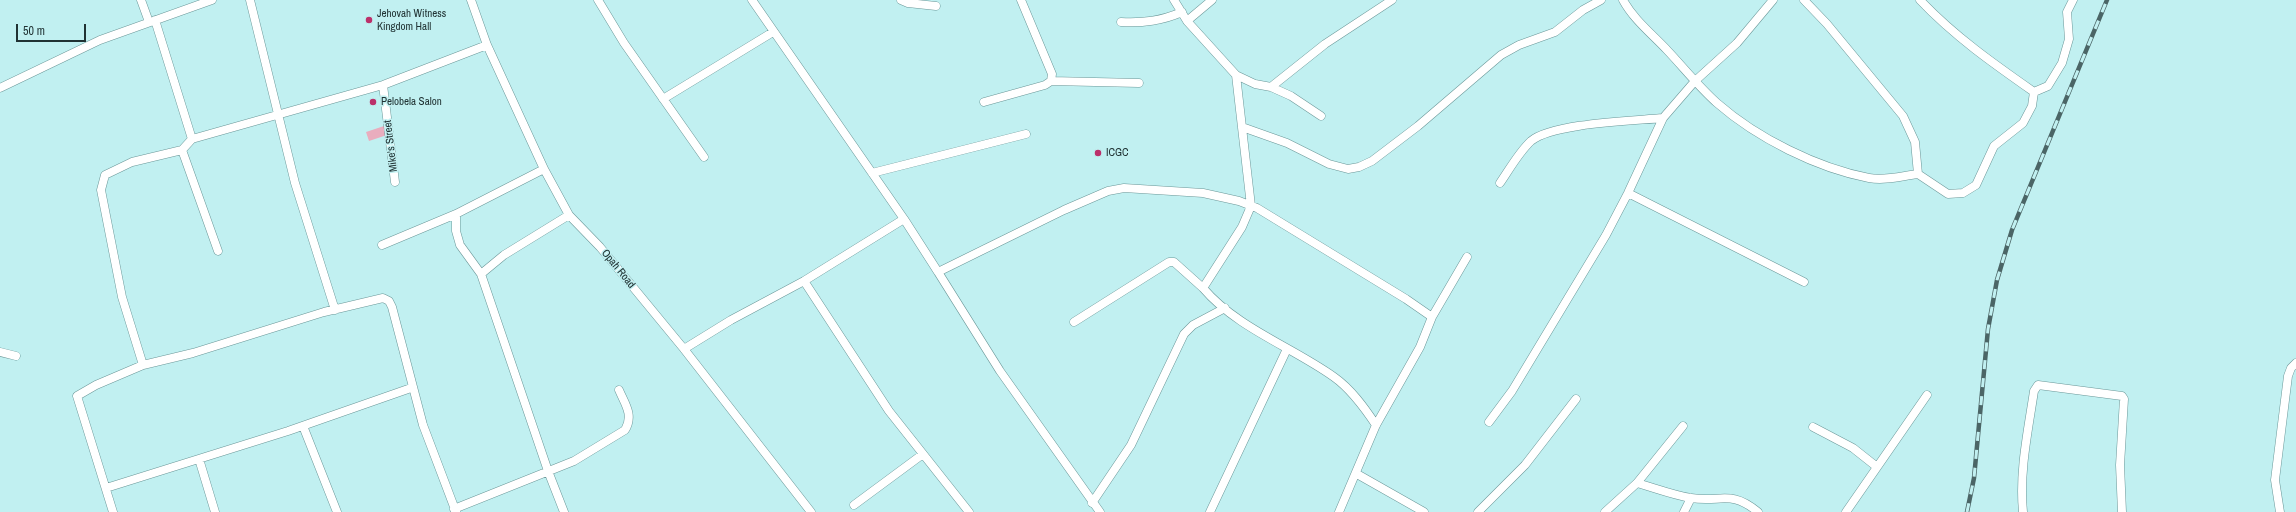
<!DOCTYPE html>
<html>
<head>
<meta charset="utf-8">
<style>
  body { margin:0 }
  #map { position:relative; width:2296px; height:512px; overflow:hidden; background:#c1f0f1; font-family:"Archivo Narrow",sans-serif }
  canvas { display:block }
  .scale { position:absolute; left:16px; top:24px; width:70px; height:18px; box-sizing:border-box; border:2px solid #203233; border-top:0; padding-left:5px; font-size:12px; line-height:14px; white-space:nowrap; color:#203233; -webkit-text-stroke:3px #c1f0f1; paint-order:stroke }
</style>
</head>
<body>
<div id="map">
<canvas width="2296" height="512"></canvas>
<div class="scale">50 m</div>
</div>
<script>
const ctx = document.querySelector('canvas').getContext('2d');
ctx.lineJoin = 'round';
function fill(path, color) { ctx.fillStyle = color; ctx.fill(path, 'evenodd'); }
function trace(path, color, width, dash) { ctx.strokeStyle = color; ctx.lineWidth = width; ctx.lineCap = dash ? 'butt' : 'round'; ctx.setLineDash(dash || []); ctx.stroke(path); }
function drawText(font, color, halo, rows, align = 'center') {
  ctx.font = font + ' "Archivo Narrow",sans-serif'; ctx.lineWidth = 3; ctx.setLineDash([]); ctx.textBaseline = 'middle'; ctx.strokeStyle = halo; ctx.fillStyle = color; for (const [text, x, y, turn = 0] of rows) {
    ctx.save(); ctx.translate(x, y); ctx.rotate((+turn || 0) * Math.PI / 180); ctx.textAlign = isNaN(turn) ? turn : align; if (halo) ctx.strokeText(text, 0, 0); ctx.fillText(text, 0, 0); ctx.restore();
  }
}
fill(new Path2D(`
  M384 126 387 140 385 141 384 136 369 141 366 132Z`), '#e9adbe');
const minor = new Path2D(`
  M141 0 149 22
  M250 0 295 183 335 310
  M471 0 487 45 544 169 569 215 600 247 684 349 811 512
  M598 0 624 43 704 157
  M752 0 904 219 938 272 1064 210 1108 191 1124 188 1203 193 1239 201 1257 208 1406 299 1432 317 1420 347 1376 425 1339 512
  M901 0 908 3 936 6
  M1174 0 1187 21 1236 75 1255 84 1271 87 1291 96 1321 116
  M1623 0C1634 20 1652 34 1667 50 1684 68 1699 87 1717 103 1757 138 1817 168 1869 178 1885 181 1902 176 1918 174L1915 142 1903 116 1827 24 1804 0
  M1920 0C1954 36 1994 64 2034 92
  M155 20 192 139
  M1187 21 1212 0
  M1121 22C1144 23 1161 21 1182 12
  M1236 75 1251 206 1242 227 1203 288C1237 328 1292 347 1334 377 1351 389 1364 407 1376 425
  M1051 81 1139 83
  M383 85 395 182
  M1271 87 1325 44 1392 0
  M0 88 100 40 212 0
  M2034 92 2048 86 2062 63 2069 39 2067 12 2073 0
  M663 99 773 32
  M984 102 1045 85 1051 81 1052 74 1021 0
  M1242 127 1287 143 1329 164 1348 169 1359 167 1372 161 1418 126 1501 55 1519 45 1555 32 1583 10 1601 0
  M182 150 218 251
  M872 173 1026 134
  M1918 174 1948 194 1963 193 1976 185 1994 146 2023 123 2032 106 2034 92
  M1500 183C1509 170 1519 152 1531 141 1553 123 1632 121 1663 118
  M1628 193 1804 282
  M456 214V231L460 245 481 274 548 471 564 512
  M382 245 456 214 544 169
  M938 272 1000 371 1100 512
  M481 274 504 255 569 215
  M804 281 889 411 969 512
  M1432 317 1467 257
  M1074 322 1169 262H1174L1203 288
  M684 349 731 320 804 281 904 219
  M0 352 16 356
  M143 365 122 297 101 190 105 175 132 162 182 150 192 139 383 85 487 45
  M1489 422 1512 391 1606 235 1628 193 1663 118 1695 81 1737 43 1773 0
  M303 426 337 512
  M1813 427 1853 448 1877 467
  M199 459 215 512
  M1357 474 1424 512
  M1637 483C1655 488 1673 495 1691 498 1721 503 1730 489 1758 512
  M106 488 288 431 411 388
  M1092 503 1131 445 1184 334 1193 325 1225 308
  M854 505 923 454
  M454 509 574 461 625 430C634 415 625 404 619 390
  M113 512 77 396 96 385 143 365 193 353 324 312 383 298 389 301 392 307 423 425 456 512
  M1210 512 1287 349
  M1478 512 1525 465 1576 399
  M1605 512 1637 483 1683 426
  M1684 512 1691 498
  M1846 512 1927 395
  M2023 512C2019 472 2028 431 2034 391L2038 385 2122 396 2124 399 2120 465 2122 512
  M2280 512 2275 480 2288 376 2291 368 2296 363`);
trace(minor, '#6a9798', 9);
trace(minor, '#fff', 8);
const rail = new Path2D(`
  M1967 512 1974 478 1988 329 1997 280 2012 230 2107 0`);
trace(rail, '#4b6566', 4.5);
trace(rail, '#c1f0f1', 3, [9]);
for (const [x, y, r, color] of [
  [369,20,4,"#bb306a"],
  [373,102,4,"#bb306a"],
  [1098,153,4,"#bb306a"]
]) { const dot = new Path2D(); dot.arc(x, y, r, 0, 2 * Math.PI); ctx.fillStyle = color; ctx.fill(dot); trace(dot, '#c1f0f1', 1.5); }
drawText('11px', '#203233', '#c1f0f1', [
  ["Jehovah Witness",377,14],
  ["Kingdom Hall",377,27],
  ["Pelobela Salon",381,102],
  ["ICGC",1106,153]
], 'left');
drawText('11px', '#203233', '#c1f0f1', [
  ["Mike's Street",391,146,-97],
  ["Opah Road",618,269,51]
]);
</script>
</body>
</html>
